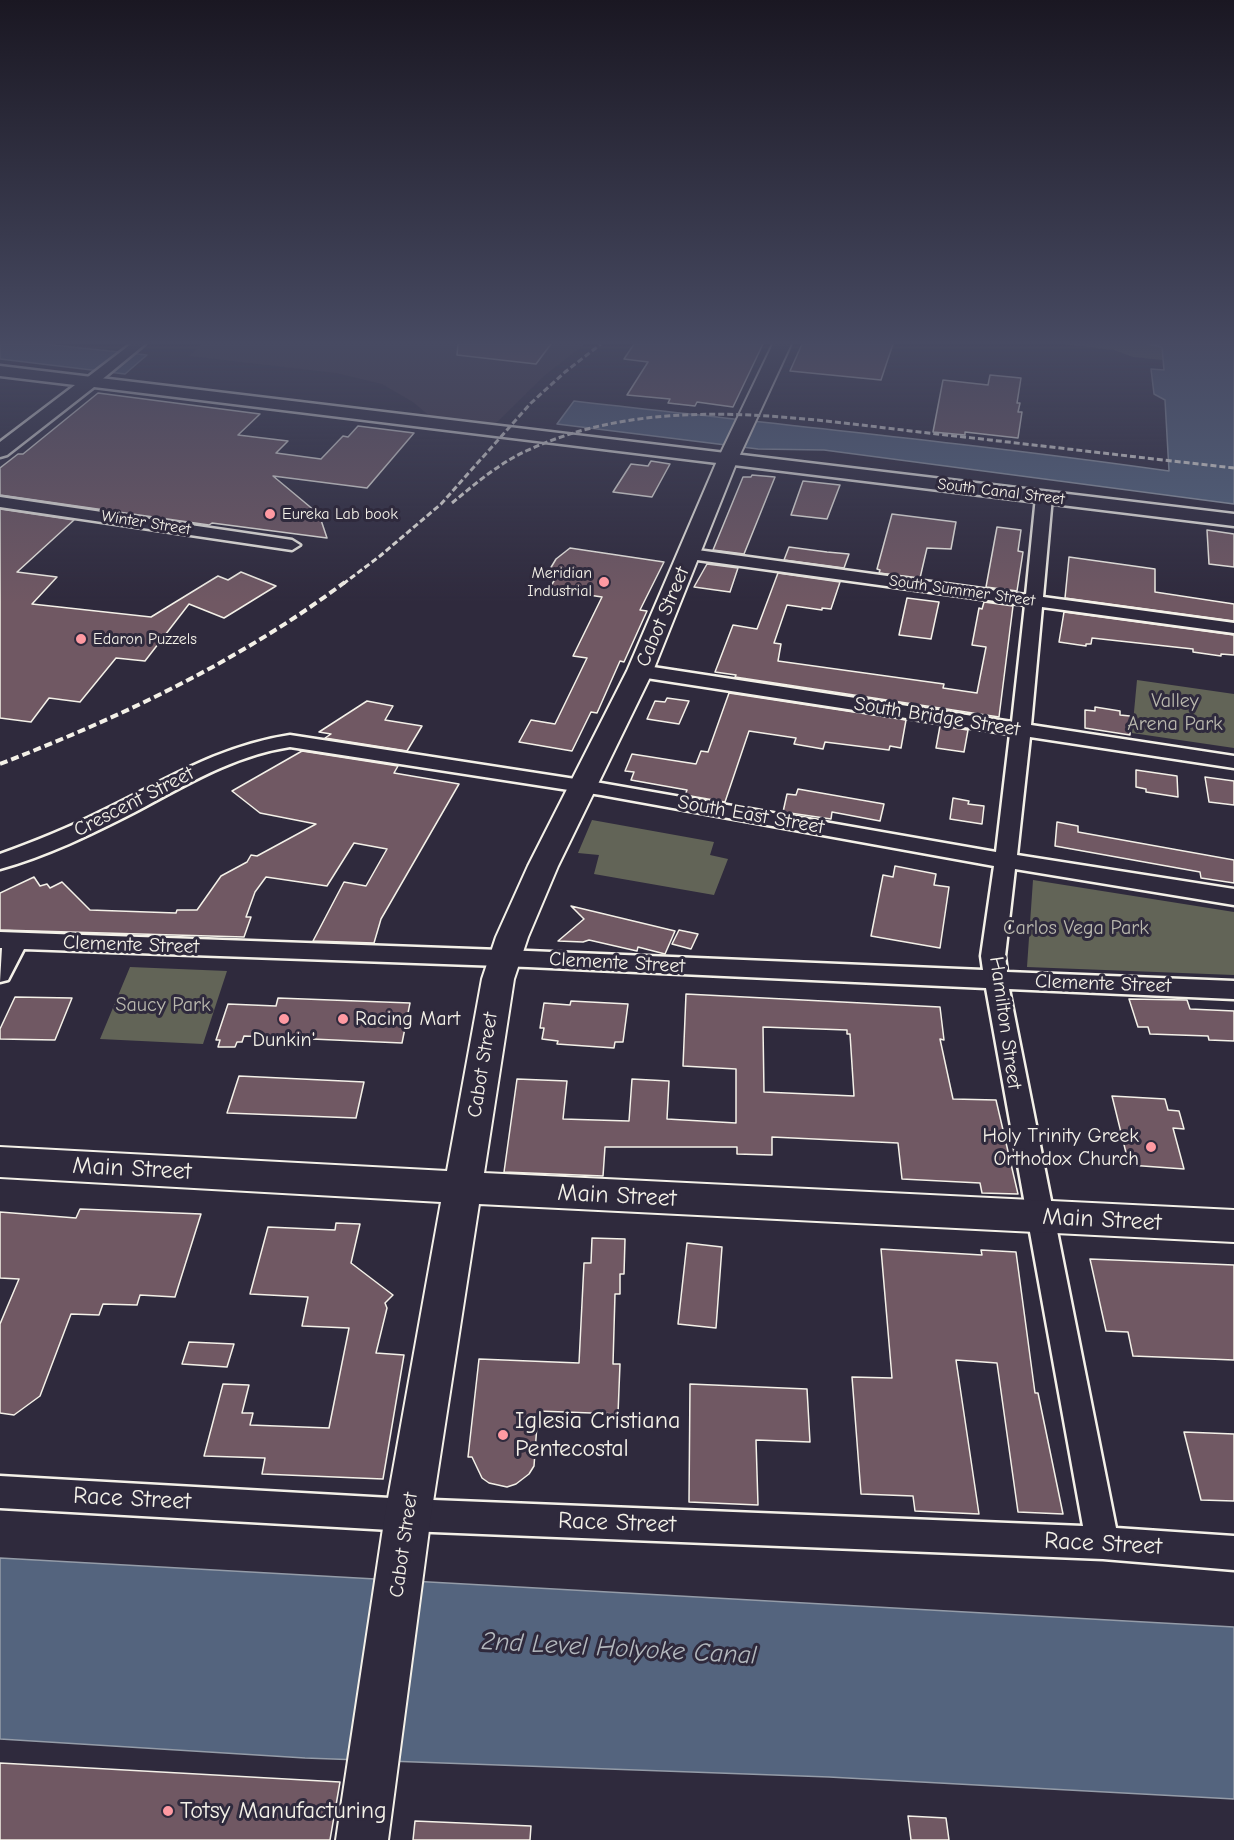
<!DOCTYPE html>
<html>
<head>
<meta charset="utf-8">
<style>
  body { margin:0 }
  canvas { display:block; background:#2f2a3d }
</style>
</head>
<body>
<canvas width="1234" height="1840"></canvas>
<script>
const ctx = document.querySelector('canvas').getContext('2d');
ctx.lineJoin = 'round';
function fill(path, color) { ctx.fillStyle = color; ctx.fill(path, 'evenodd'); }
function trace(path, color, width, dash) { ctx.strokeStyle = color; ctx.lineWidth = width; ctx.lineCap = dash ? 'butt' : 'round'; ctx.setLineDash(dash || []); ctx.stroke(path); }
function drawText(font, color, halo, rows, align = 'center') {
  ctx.font = font + ' "Comic Neue",sans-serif'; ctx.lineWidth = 6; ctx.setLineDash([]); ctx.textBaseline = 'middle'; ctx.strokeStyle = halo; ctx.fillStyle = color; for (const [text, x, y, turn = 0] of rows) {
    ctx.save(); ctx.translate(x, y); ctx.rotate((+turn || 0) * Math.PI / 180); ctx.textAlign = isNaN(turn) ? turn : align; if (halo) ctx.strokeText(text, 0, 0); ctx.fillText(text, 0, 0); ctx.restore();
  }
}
fill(new Path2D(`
  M202 344H585L544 376 493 426 432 418 413 402 382 384 336 373 189 356Z`), '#423848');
fill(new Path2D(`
  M1062 344H1147L1162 346 1163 360 1133 357 1114 350Z
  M1137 680 1234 694V748L1132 733Z
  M592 820 714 842 710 855 728 859 714 895 594 874 599 855 578 853Z
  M1033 880 1234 912V975L1027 967Z
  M130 967 227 971 203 1044 100 1039Z`), '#626457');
const water = new Path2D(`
  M0 344H44L147 355 125 374 0 359Z
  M1147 344H1234V504L824 450 758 449 557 424 574 401C772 424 971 443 1169 471L1165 400 1154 394 1151 369 1164 370 1162 347Z
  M0 1558 1234 1627V1799L829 1777 305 1758 0 1739Z`);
fill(water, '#54647e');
trace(water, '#949ca8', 1.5);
const building = new Path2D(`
  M458 344H551L536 364 457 355Z
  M634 344H763L733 407 697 402 695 406 668 403 670 399 627 395 648 362 624 359Z
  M802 344H893L881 380 790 371Z
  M990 375 1021 378 1017 403H1020L1018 412H1022L1018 438 965 432V435L933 432 943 380 988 385Z
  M98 393 260 414 238 435 288 441 276 453 321 459 343 436 348 437 358 426 414 433 367 488 273 476 315 511 321 520 327 538 212 523 209 525 0 495V468L18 454H23Z
  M651 461 670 464 652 497 613 492 631 464 648 466Z
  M752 475 775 477 744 554 713 550 743 477H751Z
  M803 481 840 485 827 519 791 515Z
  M0 509 74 520 17 572 57 577 32 604 151 617 218 576 228 580 241 572 276 586 224 618 189 604 145 661 116 658 80 702 49 698 31 722 0 718Z
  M892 514 956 522 951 549 927 548 920 578 879 573 880 570 877 569Z
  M997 527 1021 530 1018 551 1023 552 1017 591 986 587Z
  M1207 530 1234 534V567L1209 564Z
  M789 547 827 552 849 554 844 568 784 560Z
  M570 548 664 562 640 610 647 611 624 662 620 661 597 713 591 712 572 751 519 742 531 720 555 724 587 658 573 656 602 597 549 589 557 576 547 574 556 559Z
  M1069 557 1155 569V592L1234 604V621L1065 598Z
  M707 564 738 568 730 592 694 587Z
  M778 573 840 582 831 609 822 608V610L787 605 774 643 781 644 778 661 944 684 943 688 977 693 986 647 972 645 979 608 982 609 984 602 1013 606 999 717 735 677 736 675 715 672 733 625 757 629Z
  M907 598 939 602 931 639 899 635Z
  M1064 612 1234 635V655L1221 654V656L1193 652V649L1092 638 1091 644H1086V646L1059 642Z
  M729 693 906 720 901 748 890 746 889 750 825 742 823 749 794 744 796 738 749 731 725 802 685 795 687 790 631 780 634 772 625 771 632 754 696 764 701 751 708 752Z
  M667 698 689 701 679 724 647 719 655 701 665 702Z
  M367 701 393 706 385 720 422 726 407 751 325 738 331 734 319 732Z
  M1095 707 1120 711V715L1130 716V735L1085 728V710L1095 711Z
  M940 726 968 730 964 752 936 748Z
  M302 751 398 766 394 773 459 784 381 919 374 943 313 941 344 882 366 886 387 849 354 843 327 886 266 877 255 892 246 917H251L244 937 0 930V893L34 877 40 886 47 884 50 888 62 882 90 910 176 913 177 910H197L221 876 247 862 251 855 257 856 316 824 260 813 232 791Z
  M1136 770 1177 776 1178 797 1146 792V789L1136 787Z
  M1205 777 1234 781V805L1209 802Z
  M798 789 884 804 880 821 832 812 831 819 783 812 787 794 796 795Z
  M953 798 969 801 968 804 984 806 982 824 950 819Z
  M1057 822 1078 826V832L1234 860V883L1201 878 1200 872 1055 846Z
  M895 866 936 874 934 885 949 887 940 948 871 936 883 875 893 877Z
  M571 906 675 931 665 954 638 947 637 951 589 940 583 942 558 941 584 919Z
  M679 930 698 934 691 949 672 944Z
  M686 994 940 1007 944 1040 940 1039 953 1099 996 1100 1018 1194 982 1193 980 1183 902 1179 898 1143 772 1137V1155L737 1154V1147H605L603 1176 504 1172 517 1079 567 1081 563 1119 629 1121 632 1079 669 1081 667 1119 736 1123V1069L683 1066ZM763 1027 847 1030V1034H850L854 1096 764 1092Z
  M15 997 72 998 55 1040 0 1039V1029Z
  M278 998 410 1003 402 1043 244 1036 242 1042H237L235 1047H218L220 1040H216L228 1004 276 1006Z
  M1129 999 1187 1000 1190 1009 1234 1011V1041L1209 1040 1208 1036 1150 1034 1148 1027H1138Z
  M571 1001 628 1004 623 1042H615L614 1048 557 1044 558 1041 542 1039 544 1028H540L544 1003 570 1005Z
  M239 1076 364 1082 356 1118 227 1113Z
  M1112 1096 1165 1099 1168 1110 1179 1111 1184 1129 1173 1128 1184 1169 1129 1165Z
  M80 1209 201 1214 175 1297 140 1295 137 1305 103 1304 99 1315 71 1314 40 1396 14 1415 0 1413V1324L19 1279 0 1278V1212L76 1218Z
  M336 1223 360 1224 351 1263 393 1295 385 1303 387 1308 376 1353 404 1355 383 1479 262 1474 265 1458 204 1456 223 1384 249 1385 242 1413H253L250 1425 329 1428 349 1328 302 1326 308 1297 250 1294 268 1227 335 1230Z
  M592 1238 625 1239 624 1274H620V1294H615L613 1364H620L618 1414 538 1411 534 1466 529 1474 516 1484 507 1487 489 1483 482 1478 472 1457H468L479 1359 579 1363 584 1263H591Z
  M687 1243 722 1247 716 1328 678 1324Z
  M881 1249 982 1255 981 1250 1016 1252 1035 1393H1038L1063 1514 1018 1512 997 1363 956 1360 979 1514 915 1511 913 1496 861 1494 852 1377 892 1378Z
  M1090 1259 1234 1265V1360L1133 1356 1128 1332 1106 1331Z
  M189 1342 234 1344 227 1367 182 1364Z
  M690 1384 807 1389 810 1442 756 1440 758 1505 689 1502Z
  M1184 1432 1234 1434V1501L1201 1500Z
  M0 1763 340 1782 330 1840H0Z
  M908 1816 946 1818 949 1840H911Z
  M415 1821 531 1826 530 1840H413Z`);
fill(building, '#705863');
trace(building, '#f4f1e8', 1.5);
const minor = new Path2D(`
  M131 344H145L94 386H84L82 383 84 380Z
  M1044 492 1052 497 1043 597 1234 623V633L1042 607 1031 725 1234 756V768L1030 737 1017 855 1234 889V905L1015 869 1005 956 1007 972 1234 981V999L1009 989 1116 1528 1234 1536V1570L1103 1559 408 1531 0 1508V1476L408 1499 1083 1526 986 988 528 967 24 949 8 980 0 982 2 948H0V932L528 951 983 970 981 956 994 866 601 795 290 747C232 756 186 785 135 812 92 834 47 856 0 869V854C33 842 66 829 98 813 163 782 217 746 290 735L601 783 996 852 1010 734 640 677 634 675 631 671 634 667 640 665 1012 722 1025 605 690 559 682 554 690 549 1026 595 1036 497Z
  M0 497 292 540 300 545 292 550 0 507Z`);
const tertiary = new Path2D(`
  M0 366 1234 514V526L94 387 7 455 0 457V442L75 385 0 376Z`);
const secondary = new Path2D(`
  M773 344H791L737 461 653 671 558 866 528 937 514 979 484 1173 1234 1210V1242L479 1204 431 1515 388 1840H336L385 1515 441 1202 0 1177V1147L447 1171 482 979 496 937 528 866 627 671 717 461Z`);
trace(minor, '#f4f1e8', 5);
trace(tertiary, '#f4f1e8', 5);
trace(secondary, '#f4f1e8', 4);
fill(minor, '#2f2a3d');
fill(tertiary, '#2f2a3d');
fill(secondary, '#2f2a3d');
trace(new Path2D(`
  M452 503C475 484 498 464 526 451 655 391 802 419 937 434 1036 445 1135 457 1234 468
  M343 584 380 556 441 504 531 403 565 372 601 344`), '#f4f1e8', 3, [6, 3]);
trace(new Path2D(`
  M0 764C121 717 240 661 345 582`), '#f4f1e8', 4, [8, 4]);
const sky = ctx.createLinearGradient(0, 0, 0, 602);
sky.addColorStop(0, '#1a1722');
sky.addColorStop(0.57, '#474a62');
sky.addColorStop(1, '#474a6200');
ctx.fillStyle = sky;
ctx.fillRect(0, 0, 1234, 602);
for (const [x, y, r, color] of [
  [270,514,6,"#ff9aa2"],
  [604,582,6,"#ff9aa2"],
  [81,639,6,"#ff9aa2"],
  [284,1019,6,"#ff9aa2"],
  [343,1019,6,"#ff9aa2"],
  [1151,1147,6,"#ff9aa2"],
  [503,1435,6,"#ff9aa2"],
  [168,1811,6,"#ff9aa2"]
]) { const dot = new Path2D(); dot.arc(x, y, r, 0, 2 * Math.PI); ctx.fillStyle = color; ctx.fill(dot); trace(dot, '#2f2a3d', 2); }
drawText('16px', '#f4f1e8', '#2f2a3d', [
  ["South Canal Street",1001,492,7],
  ["Winter Street",146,523,9],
  ["South Summer Street",962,591,8]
]);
drawText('16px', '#f4f1e8', '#2f2a3d', [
  ["Eureka Lab book",282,514],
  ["Meridian",592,573,"right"],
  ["Industrial",592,591,"right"],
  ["Edaron Puzzels",93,639]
], 'left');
drawText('20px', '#f4f1e8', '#2f2a3d', [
  ["Cabot Street",663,617,-67],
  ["South Bridge Street",937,717,9],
  ["Crescent Street",134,802,-27],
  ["South East Street",751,815,10],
  ["Clemente Street",131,945,2],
  ["Clemente Street",617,963,3],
  ["Clemente Street",1103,984,2],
  ["Hamilton Street",1005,1023,82],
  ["Cabot Street",483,1065,-81],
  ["Cabot Street",404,1545,-82]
]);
drawText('20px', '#bab9ae', '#2f2a3d', [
  ["Valley",1175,701],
  ["Arena Park",1175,724],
  ["Carlos Vega Park",1076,928],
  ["Saucy Park",163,1005]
]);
drawText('20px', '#f4f1e8', '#2f2a3d', [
  ["Racing Mart",355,1019],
  ["Dunkin'",284,1040,"center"],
  ["Holy Trinity Greek",1139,1136,"right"],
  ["Orthodox Church",1139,1159,"right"]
], 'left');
drawText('24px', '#f4f1e8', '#2f2a3d', [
  ["Main Street",132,1169,3],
  ["Main Street",617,1196,3],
  ["Main Street",1102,1220,3],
  ["Race Street",132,1499,3],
  ["Race Street",617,1523,2],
  ["Race Street",1103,1544,3]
]);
drawText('24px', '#f4f1e8', '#2f2a3d', [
  ["Iglesia Cristiana",515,1421],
  ["Pentecostal",515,1449],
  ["Totsy Manufacturing",180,1811]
], 'left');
drawText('italic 26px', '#b4b9be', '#2f2a3d', [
  ["2nd Level Holyoke Canal",619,1649,3]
]);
</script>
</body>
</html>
